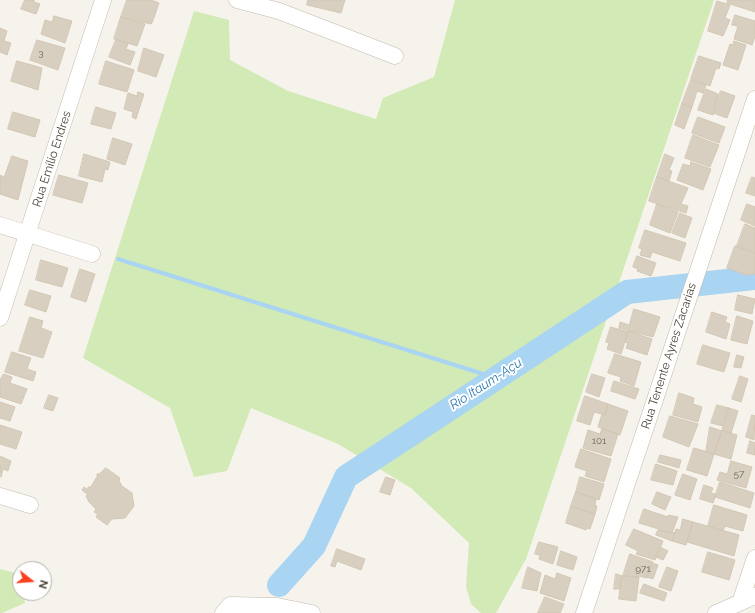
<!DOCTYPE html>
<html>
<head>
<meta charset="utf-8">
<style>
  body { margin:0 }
  #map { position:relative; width:755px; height:613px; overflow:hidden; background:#f6f3ec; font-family:Raleway,sans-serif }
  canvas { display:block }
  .north { position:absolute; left:12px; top:561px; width:40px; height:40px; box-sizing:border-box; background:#fff; border:1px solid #b7b4b0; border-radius:50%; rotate:107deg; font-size:11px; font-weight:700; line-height:16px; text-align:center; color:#4b4439 }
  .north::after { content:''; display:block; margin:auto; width:14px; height:18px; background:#fc3f1d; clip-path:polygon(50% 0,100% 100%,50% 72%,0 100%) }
</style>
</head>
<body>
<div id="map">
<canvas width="755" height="613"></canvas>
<div class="north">N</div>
</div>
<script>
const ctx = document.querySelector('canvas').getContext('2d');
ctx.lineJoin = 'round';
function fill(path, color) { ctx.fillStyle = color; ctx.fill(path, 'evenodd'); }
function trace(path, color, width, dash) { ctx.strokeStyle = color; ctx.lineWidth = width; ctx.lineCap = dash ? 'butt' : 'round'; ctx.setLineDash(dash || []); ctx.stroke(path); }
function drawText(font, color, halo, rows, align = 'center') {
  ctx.font = font + ' Raleway,sans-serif'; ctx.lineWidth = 4; ctx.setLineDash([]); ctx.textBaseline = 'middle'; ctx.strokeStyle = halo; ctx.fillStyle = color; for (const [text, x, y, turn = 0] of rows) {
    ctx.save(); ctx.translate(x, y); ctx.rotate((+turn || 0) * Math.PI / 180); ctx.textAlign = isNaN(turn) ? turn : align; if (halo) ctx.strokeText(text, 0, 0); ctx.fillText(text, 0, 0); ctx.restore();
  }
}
fill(new Path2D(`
  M455 0H714L526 559 496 613H481L471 604 466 587 469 543 411 488 338 444 251 408 227 471 194 477 170 408 83 358 194 11 229 20 230 60 288 91 376 119 383 98 434 77Z
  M0 569 19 574 20 593H23L25 603 2 613H0Z`), '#d2eab5');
trace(new Path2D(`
  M118 259 496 378`), '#a9d4f2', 4);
trace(new Path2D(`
  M279 585 314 546 346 477 627 292 755 278`), '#a9d4f2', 24);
const building = new Path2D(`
  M25 0H34V2L40 4 36 14 21 9Z
  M127 0H151L159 3 152 23 151 24 121 17Z
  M308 0H345L341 13 307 5Z
  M728 0H755V12L727 3Z
  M717 1 730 5 725 18 730 20 723 36 708 31Z
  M735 15 755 21V36L752 45 734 39 738 26 732 25Z
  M54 16 72 21 65 43 41 34 45 20 52 22Z
  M121 17 145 24 137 46 114 39Z
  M0 28 7 31 4 41 11 43 7 55 0 52Z
  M37 40 65 48 58 70 30 60Z
  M116 40 128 44 126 49 135 52 130 65 109 57Z
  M734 41 746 45 738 70 723 65 730 44 733 45Z
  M144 48 164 55 156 77 138 71Z
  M699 56 721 63 719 69 716 68 710 86 691 79Z
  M17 61 42 68 38 90 11 81Z
  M106 61 134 70 127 92 99 84Z
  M691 80 706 85 703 93 697 91 692 107 682 104Z
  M706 89 718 94 713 115 698 110Z
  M721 91 735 96 727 118 713 113 716 107 714 106Z
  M138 92 144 94 136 119 132 117 133 112 124 109 128 93 137 96Z
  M682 104 692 107 684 129 675 125Z
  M96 107 116 113 111 129 91 124Z
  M13 112 40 120 35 137 8 129Z
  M698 117 725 127 719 143 692 133Z
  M693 135 719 145 710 167 685 158Z
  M113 138 132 144 125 165 107 159Z
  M84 154 110 162 108 170 105 169 102 182 79 176Z
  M665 154 674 158 669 170 672 171 669 181 657 177Z
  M12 156 28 161 18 200 0 194V175L4 177Z
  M691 162 711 169 703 190 677 180 683 164 690 166Z
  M59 175 88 183 82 203 53 195Z
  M657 177 688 188 681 204 688 206 686 213 649 201Z
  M752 177 755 178V196L746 193Z
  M657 204 678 212 670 233 650 225Z
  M747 204 755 207V226L741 220Z
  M680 213 692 218 685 238 672 233Z
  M745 224 755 228V253L737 246Z
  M645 230 686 243 680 261 652 252 650 258 640 255 642 249 639 248Z
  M735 246 755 253V274L746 275 727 268Z
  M637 256 656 263 651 276 637 271 638 269 633 267Z
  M41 260 68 268 62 287 36 280Z
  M80 269 95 274 86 302 71 297Z
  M30 290 51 296 46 312 25 305Z
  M738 295 755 299 752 314 735 310Z
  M634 309 660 317 653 337 619 328 620 322 629 325Z
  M712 312 727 317 725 322 730 324 726 339 706 332Z
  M737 316 753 321 747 344 731 340Z
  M30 317 43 321 41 328 52 332 43 358 19 351Z
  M611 327 628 332 621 354 607 349 609 343 606 342Z
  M628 331 652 339 647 355 626 348 628 343 625 342Z
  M703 345 730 353 724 372 697 364Z
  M12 352 31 358 27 369 36 372 33 381 5 372Z
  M615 354 641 362 634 386 620 381 621 377 608 373Z
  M737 355 744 357 741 368 734 367Z
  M4 374 12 377 10 383 27 389 21 404 0 397V380Z
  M592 374 605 378 599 397 586 392Z
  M740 376 748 379 741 402 732 399Z
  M614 381 639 389 635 399 611 391Z
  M679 393 694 398 693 404 702 407 698 422 673 415Z
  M49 395 58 398 53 411 44 408Z
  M585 396 608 404 605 415 594 412 590 425 577 421Z
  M0 402 15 407 10 421 0 418Z
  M608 404 628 411 620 435 598 427 602 414 605 415Z
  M717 405 729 408 723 426 711 423Z
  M729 408 738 411 731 433 722 431Z
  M752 415 755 416 754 440 746 437Z
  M670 416 698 424 689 447 663 437Z
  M0 425 22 432 16 449 0 444Z
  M710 427 722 431 714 454 706 452Z
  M602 429 618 434 611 456 583 448 588 430 600 434Z
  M722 431 737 435 731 459 714 454Z
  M750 441 755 443V455L747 453Z
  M694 448 714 454 707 476 687 470Z
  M581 449 611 459 604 482 585 476 587 471 575 467Z
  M660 455 681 460 679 468 658 462Z
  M0 456 11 461 8 471 3 469 1 477Z
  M731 461 752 467 746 488 717 480 720 472 727 474Z
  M656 464 677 471 673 485 651 480Z
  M106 468 120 478 119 481 122 486 132 493 134 506 125 518 112 519 107 525 96 517 98 514 94 512 96 509 89 502 86 496 88 495 82 490 84 487 88 490V487H91L96 478 97 479V474H99Z
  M683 474 697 479 690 500 675 495Z
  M386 477 395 480 390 495 380 492Z
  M580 477 604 484 599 500 576 492Z
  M720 482 754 493 750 508 715 497Z
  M704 485 713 488 711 493 716 494 713 503 700 499Z
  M576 492 596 499 595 505 597 506 595 514 571 506Z
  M657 492 671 497 665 510 652 504Z
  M714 505 747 515 743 531 725 526 723 531 708 526Z
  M571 506 595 514 590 529 587 528 586 530 566 523Z
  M644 509 668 517V515L678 517 672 533 639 523Z
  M683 519 693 522 686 545 672 541 676 529 680 530Z
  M693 522 739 535 734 556 687 542Z
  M634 529 663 541 655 560 636 554 638 551 626 545Z
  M658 530 675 533 672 541 656 535Z
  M539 542 558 547 553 564 539 559 540 555 535 554Z
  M660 547 668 551 663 560 656 557Z
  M337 549 365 559 361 570 337 561 335 567 331 566Z
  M561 551 577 557 573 570 557 565Z
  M708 552 735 560 729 580 702 572Z
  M630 554 653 562 647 578 639 576V577L623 576Z
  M652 563 658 565 653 579 647 577Z
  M528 567 541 573 537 591 522 588Z
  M667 567 678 571 671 591 659 587Z
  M557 573 571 578 564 601 540 593 545 575 555 579Z
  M616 574 622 576 620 589H614Z
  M622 576 639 577 636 601 619 599Z
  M644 584 667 593 664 601 640 593Z
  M545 597 564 604 560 613H538Z`);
fill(building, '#d8cfc1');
trace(building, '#d3c7b4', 1);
const minor = new Path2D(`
  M237 0 279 11 395 56
  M0 225 92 254
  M0 318 103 0
  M0 496 30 505
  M741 600 755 558
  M223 613 230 605 277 606 312 613
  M584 613 755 99
  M716 613 755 596`);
trace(minor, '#c2bbae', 17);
trace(minor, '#fff', 16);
drawText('10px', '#6e675b', null, [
  ["3",41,53],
  ["101",599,441],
  ["57",739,474],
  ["971",643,569]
]);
drawText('12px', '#4b4439', '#fff', [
  ["Rua Emílio Endres",52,159,-72],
  ["Rua Tenente Ayres Zacarias",669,356,-72]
]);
drawText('italic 13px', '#2e7ab2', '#fff', [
  ["Rio Itaum-Açu",486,384,-33]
]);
</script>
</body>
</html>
